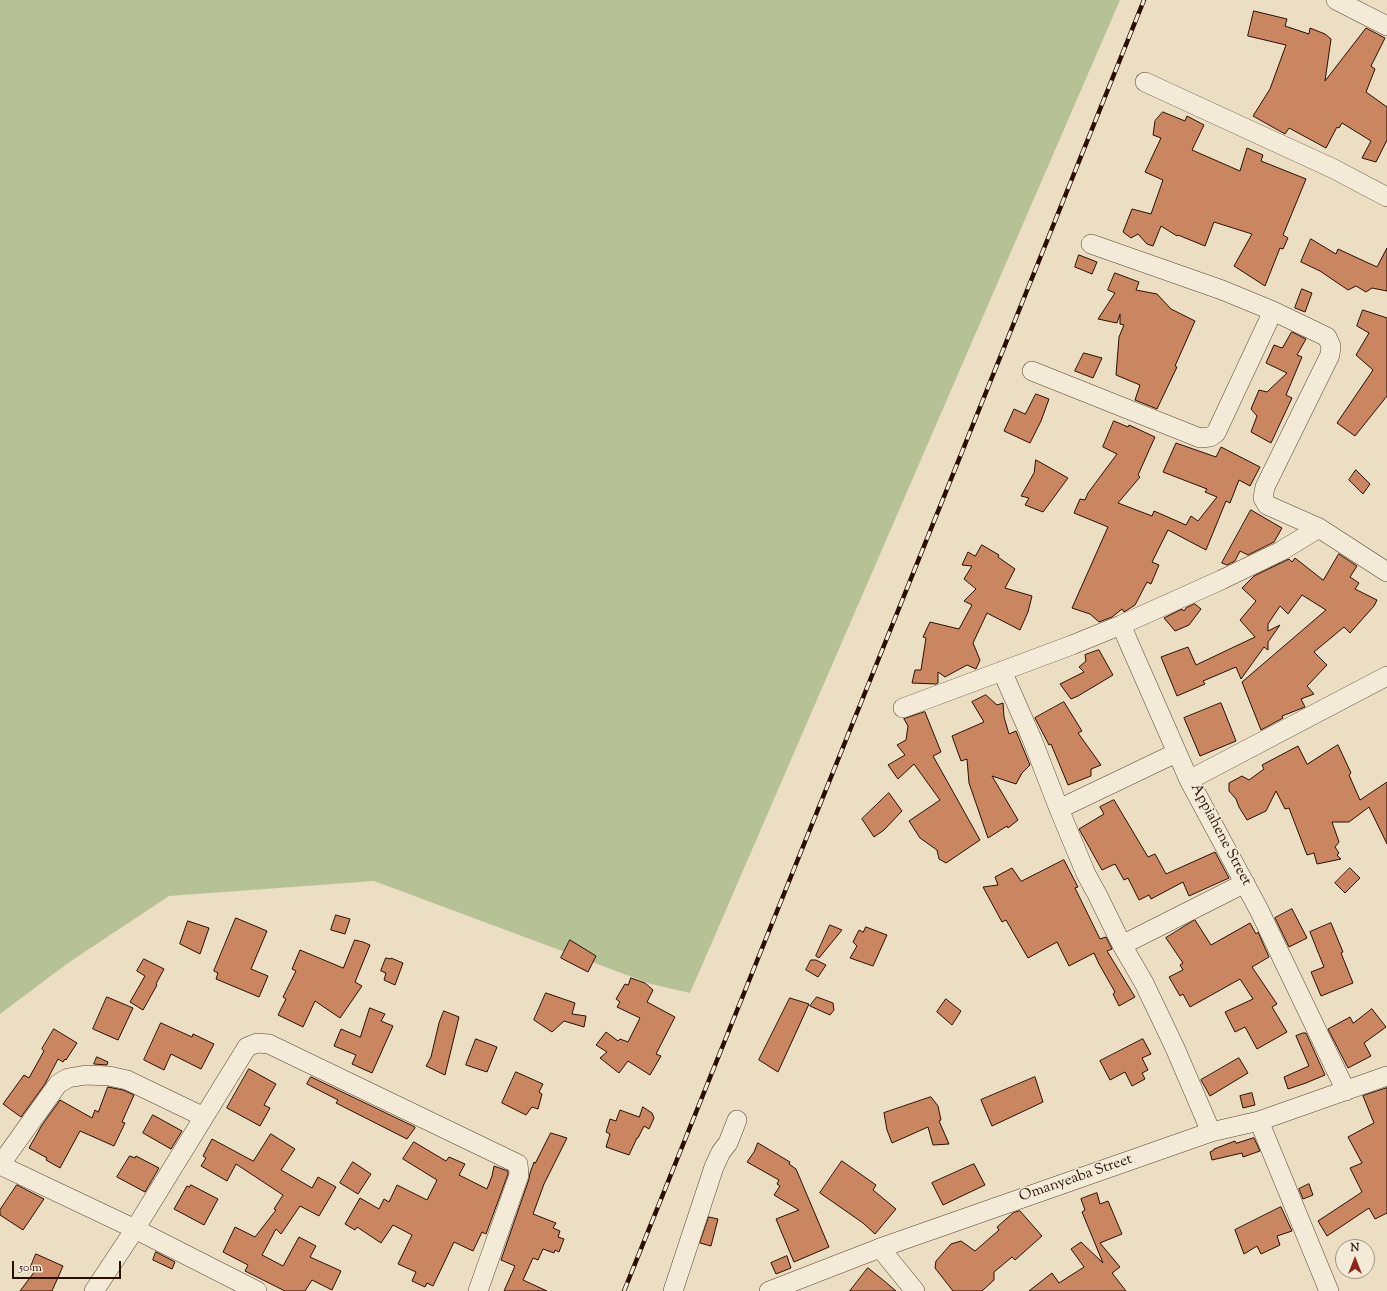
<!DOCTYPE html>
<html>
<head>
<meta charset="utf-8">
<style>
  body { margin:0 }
  #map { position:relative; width:1387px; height:1291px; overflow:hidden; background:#ecdec3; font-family:"Sorts Mill Goudy",serif }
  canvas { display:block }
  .north { position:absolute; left:1335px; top:1239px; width:40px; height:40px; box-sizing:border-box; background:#f3ead8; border:1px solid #a39282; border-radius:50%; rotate:0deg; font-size:11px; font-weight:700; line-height:16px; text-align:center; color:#2a0f00 }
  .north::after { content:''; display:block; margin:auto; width:14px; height:18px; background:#8f2418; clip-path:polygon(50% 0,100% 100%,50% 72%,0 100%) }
  .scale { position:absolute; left:12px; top:1261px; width:109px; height:18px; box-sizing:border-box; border:2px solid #2a0f00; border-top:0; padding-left:5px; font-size:12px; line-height:14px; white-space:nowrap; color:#2a0f00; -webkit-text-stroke:3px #f3ead8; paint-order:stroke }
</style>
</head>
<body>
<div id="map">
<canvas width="1387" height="1291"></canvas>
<div class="north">N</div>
<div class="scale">50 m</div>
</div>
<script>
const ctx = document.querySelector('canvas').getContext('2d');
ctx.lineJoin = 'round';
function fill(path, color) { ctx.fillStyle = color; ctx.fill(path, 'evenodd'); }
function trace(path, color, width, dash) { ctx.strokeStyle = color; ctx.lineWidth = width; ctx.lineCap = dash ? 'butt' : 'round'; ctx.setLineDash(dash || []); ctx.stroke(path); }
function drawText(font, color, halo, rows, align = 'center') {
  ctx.font = font + ' "Sorts Mill Goudy",serif'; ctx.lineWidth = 3; ctx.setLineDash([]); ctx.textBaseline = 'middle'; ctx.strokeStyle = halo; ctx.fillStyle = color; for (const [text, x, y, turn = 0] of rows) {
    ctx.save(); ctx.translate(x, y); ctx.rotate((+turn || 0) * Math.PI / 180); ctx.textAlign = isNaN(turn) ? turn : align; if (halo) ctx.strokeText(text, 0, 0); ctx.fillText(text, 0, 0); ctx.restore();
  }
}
fill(new Path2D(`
  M0 0H1120L690 993 651 984 374 881 169 896 68 963 0 1014Z`), '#b6c195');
const building = new Path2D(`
  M1254 11 1287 19 1285 26 1309 34 1310 28 1325 34 1331 39 1325 81 1366 28 1385 38 1371 66 1375 69 1366 92 1387 107V140L1376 162 1362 158 1371 141 1342 123 1339 128 1337 127 1326 148 1289 128 1285 134 1253 116 1270 89 1286 45 1248 36Z
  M1163 112 1185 121 1187 116 1204 125 1192 150 1240 171 1247 148 1263 155 1261 161 1306 179 1283 235 1288 238 1283 249 1280 248 1265 286 1234 266 1252 234 1214 222 1205 246 1178 235 1177 236 1161 226 1153 246 1147 244 1138 234 1131 238 1123 232 1132 209 1151 214 1163 180 1145 172 1161 138 1153 135 1155 121Z
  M1311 239 1336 254 1338 249 1377 267 1387 248V291L1372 288 1366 292 1356 286 1348 290 1320 271 1301 262Z
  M1079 255 1097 262 1092 274 1075 267Z
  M1115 273 1139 282 1136 290 1157 294 1171 309 1195 321 1175 366 1177 367 1157 409 1135 400 1140 385 1116 375 1119 337 1124 325 1120 324V314L1117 323 1098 319 1115 293 1108 290Z
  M1302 289 1312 293 1305 312 1295 308Z
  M1363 310 1387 318V396L1355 436 1337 423 1373 370 1356 355 1369 333 1357 326Z
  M1292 332 1306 339 1297 355 1302 357 1286 395 1292 398 1271 443 1251 432 1257 416 1251 409 1259 390 1267 392 1287 373 1266 363 1274 345 1282 348Z
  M1084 353 1102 358 1093 378 1075 371Z
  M1036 394 1049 399 1041 421 1030 443 1004 431 1014 409 1025 414Z
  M1114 421 1128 427 1129 425 1155 437 1138 475 1140 477 1118 503 1152 516 1154 511 1186 525 1191 516 1198 521 1217 497 1205 492 1207 489 1163 472 1176 443 1216 457 1221 447 1260 467 1250 486 1239 480 1230 503 1226 501 1206 550 1168 530 1152 562 1159 565 1151 584 1147 582 1135 605 1124 612 1122 609 1112 617 1099 622 1090 614 1072 608 1108 527 1074 513 1080 499 1085 500 1088 493 1117 454 1103 447Z
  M1036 460 1068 478 1043 512 1025 505 1029 498 1021 496 1034 473Z
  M1356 470 1370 484 1363 494 1349 480Z
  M1251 510 1282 528 1274 542 1248 555 1240 551 1235 561 1227 565 1222 563Z
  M982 545 999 555 998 557 1015 569 1005 588 1032 596 1028 612 1020 630 987 613 973 643 980 660 976 669 967 665 945 677 938 672V683L936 684 912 683 915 670H921L926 638 923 637 930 622 959 629 972 605 964 601 976 589 964 579 972 566 962 565 968 552 975 556Z
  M1339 554 1357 566 1350 577 1359 583 1355 589 1377 600 1374 606 1350 633 1344 627 1314 652 1327 665 1307 686 1314 694 1301 699 1305 707 1282 716 1283 718 1261 730 1242 682 1326 610 1302 595 1288 614 1280 606 1268 624V631L1280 625 1268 642V650L1264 647 1241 679 1236 667 1203 681 1205 684 1177 696 1161 657 1188 647 1196 665 1255 637 1240 620 1256 601 1242 588 1254 576 1289 559 1292 562 1295 558 1323 580Z
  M1195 604 1201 609 1189 625 1175 631 1164 618 1182 609 1184 611 1186 608Z
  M1099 650 1113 675 1078 696 1071 699 1060 684 1084 672 1079 667 1086 661 1085 655Z
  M986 695 997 705 1003 703 1004 717 1009 734 1016 731 1030 765 1022 773 1016 784 992 776 1018 820 1008 828 1007 826 988 838 969 783 967 759 961 761 952 736 984 722 972 702Z
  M1064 702 1082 731 1078 733 1101 765 1091 769V776L1068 785 1051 744 1049 745 1035 718Z
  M1221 703 1236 741 1200 756 1184 718Z
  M925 712 941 752 933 756 980 840 946 863 939 859 937 850 920 838 909 821 940 800 914 764 898 779 888 765 905 755 897 745 906 740 908 726 904 719Z
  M1338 745 1351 773 1349 775 1360 800 1387 782V844L1369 807 1349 822H1332L1339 842 1335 847 1339 853 1337 855 1341 859 1317 864 1314 853 1307 855 1289 808 1285 809 1276 791 1266 811 1247 820 1239 807 1236 799 1229 791V783L1242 776 1249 780 1264 769 1262 765 1298 746 1307 764Z
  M889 793 902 811 884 830 874 837 862 819Z
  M1114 800 1148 857 1155 854 1166 874 1215 852 1229 878 1189 896 1183 882 1151 899 1149 895 1139 900 1128 878 1124 880 1115 864 1102 870 1079 829 1104 814 1100 807Z
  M1064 860 1078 887 1075 888 1100 939 1106 937 1112 949 1107 951 1135 997 1119 1006 1113 994 1115 992 1099 964 1094 953 1069 966 1057 942 1028 958 1006 920 1002 922 983 887 998 885 995 877 1012 868 1021 881Z
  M1350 868 1360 878 1345 893 1335 883Z
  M1292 909 1307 938 1289 947 1275 918Z
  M336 915 350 919 345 934 331 930Z
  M236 918 267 931 251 969 268 976 259 997 216 979 218 973 214 971Z
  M1195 920 1211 945 1250 923 1256 934 1258 932 1269 957 1252 967 1277 1004 1272 1007 1287 1032 1257 1049 1245 1027 1235 1032 1225 1012 1253 999 1240 979 1190 1007 1183 994 1180 996 1169 977 1183 970 1180 965 1183 963 1166 938Z
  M188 921 209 928 200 954 180 944Z
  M1331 923 1343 952 1341 953 1353 983 1321 996 1311 972 1324 967 1310 932Z
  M830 925 842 930 819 958 816 956Z
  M866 927 887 935 873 966 850 958 857 946 853 942 859 930 863 932Z
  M355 940 363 942 370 945 355 982 362 986 340 1018 315 1001 303 1027 278 1015 286 999 283 997 296 971 292 969 300 950 343 968Z
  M570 940 596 956 588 972 561 958Z
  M386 958 391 959V958L403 963 395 985 384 980 386 973 381 971Z
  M144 959 164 969 156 984 157 985 143 1010 130 1002 145 976 137 971Z
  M811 960H816L826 965 818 977 806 970Z
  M631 978 645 983 653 990 647 1002 675 1017 656 1054 661 1056 650 1075 628 1061 619 1073 600 1058 607 1052 596 1045 606 1032 618 1041 620 1039 628 1042 640 1018 617 1007 620 1002 616 999 625 984 628 985Z
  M546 993 575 1003 572 1014 586 1016 584 1027 564 1021 552 1032 534 1020Z
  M107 997 133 1008 118 1040 93 1029Z
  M817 997 833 1003 834 1010 830 1015 810 1006Z
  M790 998 809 1004 778 1072 759 1060Z
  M946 999 961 1011 952 1025 937 1012Z
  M370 1008 385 1014 381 1021 393 1026 372 1073 352 1064 356 1055 334 1046 341 1029 360 1037Z
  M1372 1009 1386 1027 1364 1043 1371 1056 1348 1068 1328 1029 1350 1017 1353 1023Z
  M444 1011 459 1017 445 1075 426 1066 431 1057 439 1023Z
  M161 1023 192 1037 193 1034 214 1044 201 1069 171 1054 164 1070 144 1060Z
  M54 1029 77 1043 66 1060 65 1059 63 1062 58 1059 45 1084 21 1117 3 1104 24 1075 29 1078 44 1051 42 1049Z
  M1303 1033H1306L1325 1075 1306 1083 1288 1089 1284 1077 1309 1066 1296 1036Z
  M476 1039 497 1047 487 1072 466 1065Z
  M1143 1039 1151 1054 1142 1058 1148 1070 1142 1073 1145 1079 1132 1086 1125 1072 1110 1080 1100 1061Z
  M97 1057 108 1062 107 1065 94 1064Z
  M1239 1058 1248 1073 1210 1096 1201 1080Z
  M249 1069 276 1084 264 1105 270 1108 260 1126 227 1108Z
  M516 1072 543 1084 539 1092 542 1094 538 1109 532 1107 526 1115 502 1103Z
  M311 1077 415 1127V1128L407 1139 336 1103 338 1100 307 1084Z
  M1035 1077 1043 1102 992 1126 981 1100Z
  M108 1087 123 1090 134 1095 122 1122 125 1123 114 1146 80 1131 60 1168 46 1160 47 1158 29 1148 42 1125 60 1100 92 1118 95 1110 98 1112Z
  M1387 1088V1213L1375 1219 1369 1208 1327 1236 1318 1221 1362 1192 1350 1168 1362 1163 1348 1137 1374 1123 1363 1096Z
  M1252 1093 1255 1105 1243 1108 1240 1096Z
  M931 1097 938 1106 941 1120 939 1121 949 1144 933 1145 928 1127 892 1143 887 1130 884 1113Z
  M643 1107 652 1113 654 1118 649 1129 644 1126 638 1138H637L629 1155 606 1147 610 1134 606 1132 610 1119 616 1121 620 1110 639 1117Z
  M153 1115 182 1131 171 1149 143 1133Z
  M551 1133 567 1138 544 1184 533 1214 556 1223 553 1228 560 1231 558 1237 564 1239 559 1252 555 1250 554 1253 543 1249 538 1260 533 1258 523 1280 547 1291H504L515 1266 501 1260 529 1179 530 1173 534 1162 535 1163Z
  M271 1134 295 1149 281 1170 312 1188 318 1177 336 1187 319 1216 300 1206 281 1234 276 1229 262 1255 283 1266 299 1237 316 1246 310 1257 341 1271 332 1290 312 1280 305 1291H285L245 1271 248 1265 223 1252 235 1227 255 1237 276 1210 274 1209 283 1195 236 1164 227 1181 201 1166 206 1158 203 1156 212 1139 253 1161Z
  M1254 1138 1260 1151 1243 1157 1242 1153 1212 1160 1210 1152 1214 1150V1149L1235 1141 1236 1143Z
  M414 1142 446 1161 449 1157 465 1164 459 1175 487 1189 492 1176 494 1166 508 1171V1174L486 1234 482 1232 473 1251 454 1242 433 1286 427 1283 425 1287 412 1281 416 1272 398 1264 412 1235 393 1225 381 1243 357 1227 355 1230 345 1224 360 1198 379 1209 384 1199 389 1202 397 1185 427 1200 437 1180 403 1159Z
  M758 1143 790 1162 789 1164 796 1169 829 1247 794 1262 776 1219 799 1210 774 1195 780 1186 777 1184 779 1180 747 1162 754 1152Z
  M130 1156 135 1158 136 1156 159 1168 145 1192 117 1177Z
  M842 1161 876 1185 873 1190 896 1209 875 1234 863 1223 820 1193Z
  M353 1162 371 1174 358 1194 340 1183Z
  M974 1164 985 1185 943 1205 932 1183Z
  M1309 1184 1313 1195 1303 1199 1299 1189Z
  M17 1185 44 1199 23 1230 0 1215V1210Z
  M191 1185 218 1199 204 1225 174 1209 187 1186 189 1187Z
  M1097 1193 1100 1204 1108 1201 1122 1234 1100 1243 1120 1267 1112 1273 1126 1291H1029L1052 1273 1059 1283 1084 1267 1071 1249 1081 1242 1103 1263 1082 1212 1085 1210 1081 1199Z
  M1281 1207 1292 1231 1277 1236 1280 1245 1261 1254 1257 1246 1244 1254 1235 1230Z
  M1020 1211 1042 1236 1015 1260 1012 1257 994 1272V1280L982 1291H953L935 1268 936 1261 951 1244 961 1241 975 1251 999 1230 997 1227 1013 1213Z
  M709 1217 718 1219 711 1246 700 1243Z
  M156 1252 175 1262 172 1269 153 1260Z
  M36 1254 63 1266 52 1291H20L35 1271 30 1269Z
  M787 1256 791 1268 776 1274 771 1263Z
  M868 1268 883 1280 896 1291H850Z`);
fill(building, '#ca8661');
trace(building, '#2a0f00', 1);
const minor = new Path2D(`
  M1336 0 1387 26
  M1145 82 1334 169 1387 197
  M1091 244 1222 290 1273 311 1327 337 1331 346 1330 355 1265 487 1263 498 1267 505 1319 528
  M1032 371 1200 438 1210 437 1216 433 1273 311
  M1121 625 1189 780
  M1002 671 1032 739 1059 809 1086 874 1097 894 1122 945 1144 983 1175 1048 1211 1132
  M903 708 1072 645 1121 625 1221 580 1281 551 1319 528 1387 572
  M1059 809 1176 753
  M1122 945 1245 883
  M1346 1091 1259 910 1189 780 1387 676
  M1259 1121 1329 1291
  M0 1165 135 1229 257 1291
  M0 1165 58 1084 68 1078 86 1075 109 1076 127 1080 204 1117
  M880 1248 915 1291
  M94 1291 135 1229 247 1047 257 1043 269 1044 518 1164 519 1175 478 1291
  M673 1291 714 1167 721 1152 728 1143 737 1120
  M769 1291 880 1248 1211 1132 1259 1121 1387 1076`);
trace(minor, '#5a4331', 20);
trace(minor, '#f3ead8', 19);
const rail = new Path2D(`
  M624 1291 1144 0`);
trace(rail, '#2a0f00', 4.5);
trace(rail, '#f3ead8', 3, [9]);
drawText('15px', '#2a0f00', '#f3ead8', [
  ["Appiahene Street",1220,835,62],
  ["Omanyeaba Street",1076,1179,-19]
]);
</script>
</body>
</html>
